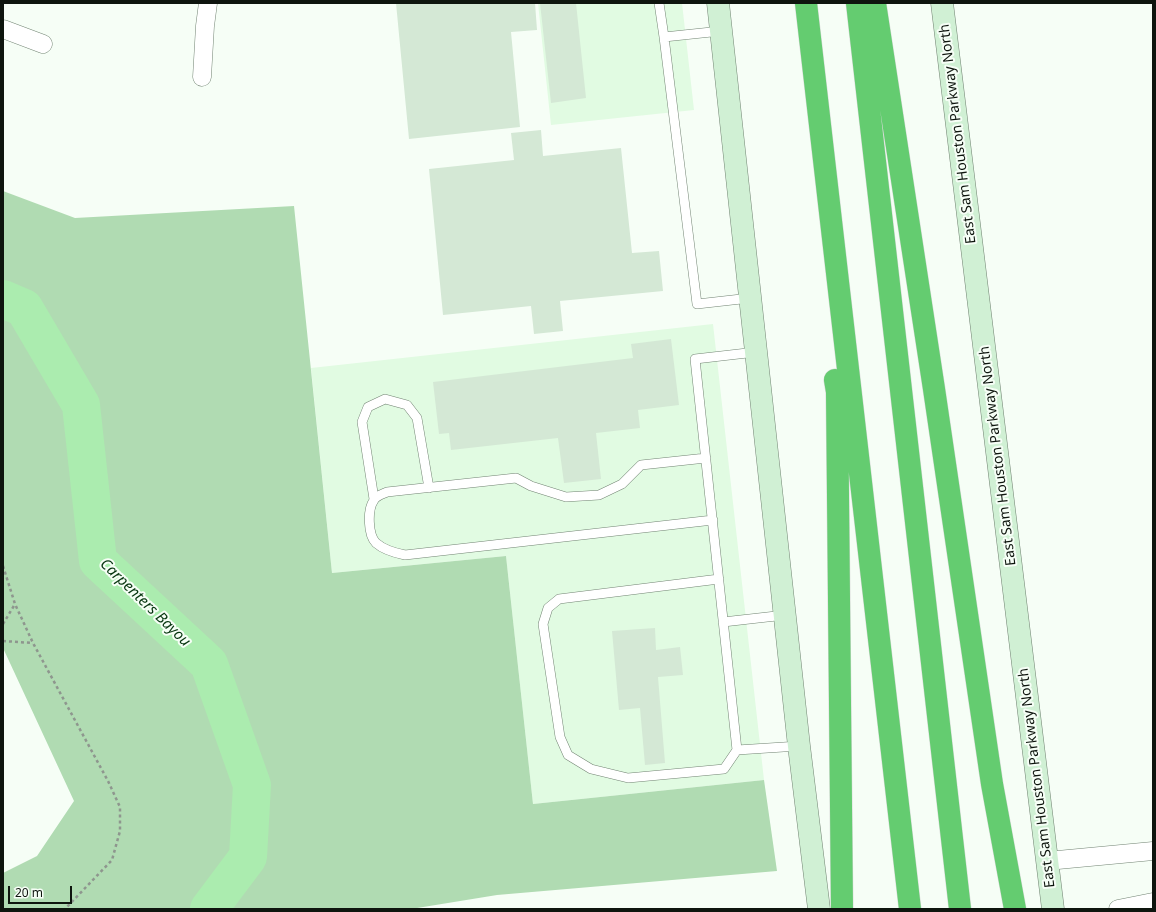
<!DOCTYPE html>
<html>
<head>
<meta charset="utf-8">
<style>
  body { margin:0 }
  #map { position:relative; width:1156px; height:912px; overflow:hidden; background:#f6fef6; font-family:"Noto Sans",sans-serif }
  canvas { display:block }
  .frame { position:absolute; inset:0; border:4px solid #0e150e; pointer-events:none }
  .scale { position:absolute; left:8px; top:886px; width:64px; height:18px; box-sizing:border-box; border:2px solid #0e150e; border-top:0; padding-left:5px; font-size:12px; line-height:14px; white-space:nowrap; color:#0e150e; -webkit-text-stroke:3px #f6fef6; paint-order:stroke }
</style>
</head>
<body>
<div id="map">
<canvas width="1156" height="912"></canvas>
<div class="frame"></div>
<div class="scale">20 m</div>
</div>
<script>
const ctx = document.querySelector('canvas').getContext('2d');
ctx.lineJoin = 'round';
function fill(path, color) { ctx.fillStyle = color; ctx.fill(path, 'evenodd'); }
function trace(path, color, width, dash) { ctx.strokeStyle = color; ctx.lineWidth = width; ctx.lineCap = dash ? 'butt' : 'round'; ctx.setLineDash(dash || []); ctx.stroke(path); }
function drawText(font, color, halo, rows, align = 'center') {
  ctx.font = font + ' "Noto Sans",sans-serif'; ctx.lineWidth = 4; ctx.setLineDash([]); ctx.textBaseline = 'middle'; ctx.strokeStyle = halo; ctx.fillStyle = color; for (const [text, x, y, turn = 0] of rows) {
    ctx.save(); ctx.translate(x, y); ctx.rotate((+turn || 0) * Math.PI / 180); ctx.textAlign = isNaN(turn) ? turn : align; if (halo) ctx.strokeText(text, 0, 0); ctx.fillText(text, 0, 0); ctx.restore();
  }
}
fill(new Path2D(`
  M538 3H682L694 110 551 125Z
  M713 324 764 780 533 804 506 556 332 573 311 368Z`), '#e1fbe2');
fill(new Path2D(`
  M3 191 75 218 294 206 332 573 506 556 533 804 764 780 777 871 497 895 411 909H3V873L37 856 74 801 3 648Z`), '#b0dbb2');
trace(new Path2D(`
  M3 299 24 308 81 405 98 561 209 664 252 785 248 857 209 909`), '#abecaf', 38);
fill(new Path2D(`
  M396 3H535L537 30 511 32 520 127 409 139Z
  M540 3H576L586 98 551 103Z
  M541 130 543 156 621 148 632 253 659 251 663 291 560 301 563 331 534 334 531 306 443 315 429 169 514 160 511 133Z
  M671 339 679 405 638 410 640 428 596 433 601 479 564 483 558 438 451 450 449 433 439 434 433 382 633 358 631 344Z
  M655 628 656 650 680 647 683 675 658 677 665 763 645 765 640 708 619 710 612 631Z`), '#d4e8d5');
const lane = new Path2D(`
  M659 3 664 37
  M721 31 664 37 697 304 750 298
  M756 352 695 359 737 750 799 746
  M706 458 641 465 622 484 599 495 566 497 531 486 516 478 387 492C383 494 376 496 374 500 367 510 368 535 376 543 384 550 395 553 405 555L713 520
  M374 499 362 422 368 407 385 399 407 405 417 418 429 488
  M719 579 559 599 548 608 543 624 560 737 568 755 591 769 628 778 724 769 737 750
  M723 622 785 615`);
const street = new Path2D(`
  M3 29 43 44
  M202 77 205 26 208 3
  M1047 861 1153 851
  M1118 909 1153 902`);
const secondary = new Path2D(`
  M718 3 799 746 819 909
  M942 3 1053 909`);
const highway = new Path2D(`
  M806 3 910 909
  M857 3 960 909
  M875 3 934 389 992 784 1015 909
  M835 380 837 392 842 909`);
trace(lane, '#728473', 10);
trace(street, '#728473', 19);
trace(secondary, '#728473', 23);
trace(highway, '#d8dad8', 23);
trace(new Path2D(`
  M3 566 15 604 33 643 108 781 120 807V831L112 860 65 909
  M3 624 15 604
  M3 641 33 643`), '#8e968e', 2.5, [3, 3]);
trace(lane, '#fff', 9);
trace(street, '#fff', 18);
trace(secondary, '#d0f0d4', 22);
trace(highway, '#64cc70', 22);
drawText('14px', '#0e150e', '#f6fef6', [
  ["East Sam Houston Parkway North",958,134,-97],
  ["East Sam Houston Parkway North",998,456,-97],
  ["East Sam Houston Parkway North",1037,778,-97]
]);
drawText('italic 15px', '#06350f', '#f6fef6', [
  ["Carpenters Bayou",145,603,44]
]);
</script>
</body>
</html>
